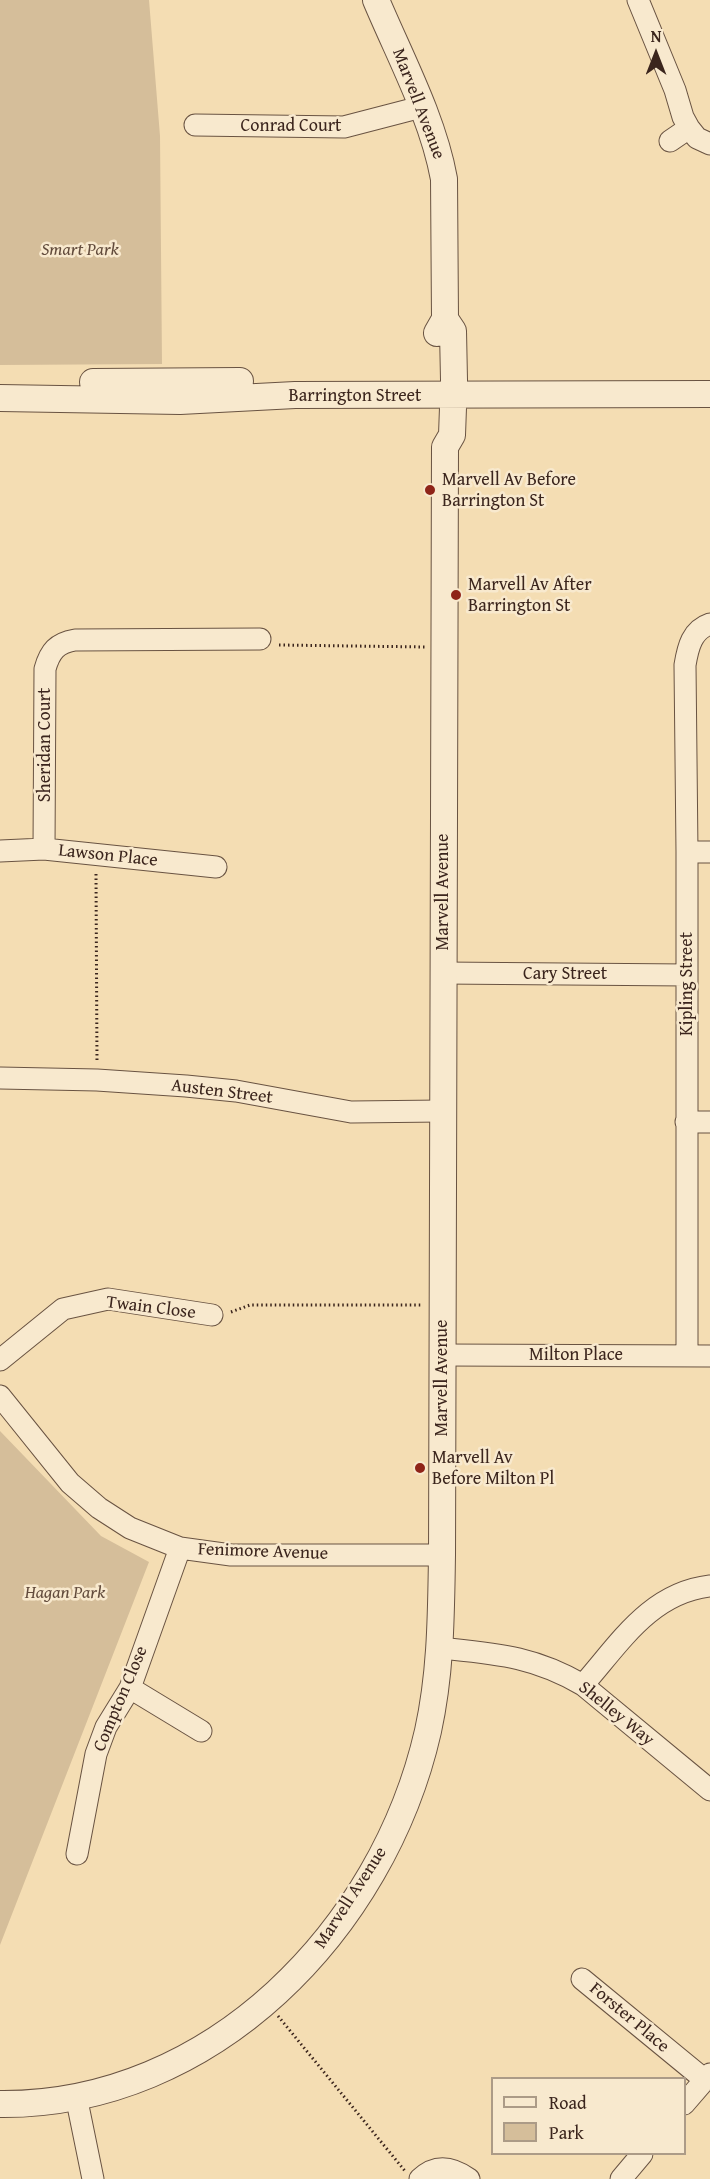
<!DOCTYPE html>
<html>
<head>
<meta charset="utf-8">
<style>
  body { margin:0 }
  #map { position:relative; width:710px; height:2179px; overflow:hidden; background:#f4ddb3; font-family:"Gentium Book Plus",serif }
  canvas { display:block }
  .legend { position:absolute; left:491px; top:2077px; width:195px; height:78px; box-sizing:border-box; background:#f8e9ce; border:2px solid #ac9b87; margin:0; padding:8px 10px; list-style:none; font-size:18px; color:#3b251d }
  .legend li { display:flex; align-items:center; gap:12px; height:30px }
  .legend b { width:30px; border:2px solid #ac9b87 }
  .north { position:absolute; left:626px; top:24px; width:60px; height:60px; -webkit-text-stroke:4px #f8e9ce; paint-order:stroke; rotate:0deg; font-size:16px; font-weight:700; line-height:24px; text-align:center; color:#3b251d }
  .north::after { content:''; display:block; margin:auto; width:21px; height:27px; background:#3b251d; clip-path:polygon(50% 0,100% 100%,50% 72%,0 100%) }
</style>
</head>
<body>
<div id="map">
<canvas width="710" height="2179"></canvas>
<ul class="legend">
<li><b style="height:8px;background:#f8e9ce"></b>Road</li>
<li><b style="height:16px;background:#d5be9a"></b>Park</li>
</ul>
<div class="north">N</div>
</div>
<script>
const ctx = document.querySelector('canvas').getContext('2d');
ctx.lineJoin = 'round';
function fill(path, color) { ctx.fillStyle = color; ctx.fill(path, 'evenodd'); }
function trace(path, color, width, dash) { ctx.strokeStyle = color; ctx.lineWidth = width; ctx.lineCap = dash ? 'butt' : 'round'; ctx.setLineDash(dash || []); ctx.stroke(path); }
function drawText(font, color, halo, rows, align = 'center') {
  ctx.font = font + ' "Gentium Book Plus",serif'; ctx.lineWidth = 5; ctx.setLineDash([]); ctx.textBaseline = 'middle'; ctx.strokeStyle = halo; ctx.fillStyle = color; for (const [text, x, y, turn = 0] of rows) {
    ctx.save(); ctx.translate(x, y); ctx.rotate((+turn || 0) * Math.PI / 180); ctx.textAlign = isNaN(turn) ? turn : align; if (halo) ctx.strokeText(text, 0, 0); ctx.fillText(text, 0, 0); ctx.restore();
  }
}
fill(new Path2D(`
  M0 0H149L160 136 162 364 0 365Z
  M0 1431 101 1536 149 1562 0 1945Z`), '#d5be9a');
const minor = new Path2D(`
  M638 0 675 90 683 117 689 128 697 138 710 144
  M195 125 344 127 421 107
  M670 141 689 128
  M44 849 45 669C50 651 57 643 75 640L260 639
  M0 851 44 849 216 867
  M687 852H710
  M442 973 687 975
  M0 1078 97 1080 186 1086 236 1091 351 1112 442 1111
  M686 1122H710
  M442 1355 710 1356
  M687 1355V852L685 665C688 647 692 630 710 624
  M0 1360 63 1309 108 1299 212 1315
  M0 1396 70 1483 99 1508 130 1528 180 1548 231 1555H442
  M440 1648C497 1654 533 1656 583 1685L710 1790
  M583 1685C620 1643 650 1593 710 1586
  M130 1688 201 1731
  M77 1854 96 1754 106 1727 130 1688 180 1548
  M582 1979 705 2080
  M76 2096 93 2179
  M684 2104 710 2074
  M420 2179C436 2164 452 2167 469 2179
  M621 2179 642 2154`);
const tertiary = new Path2D(`
  M376 0C400 57 433 118 444 179L445 319 437 333
  M93 382 240 381
  M0 398 180 401 295 395 710 394
  M0 2104C212 2106 383 1929 428 1731 441 1672 441 1614 442 1555L445 447 452 435 454 380 453 331 445 319`);
trace(minor, '#695342', 23);
trace(tertiary, '#695342', 28);
trace(new Path2D(`
  M279 645 425 647
  M96 874 97 1063
  M231 1312 250 1305H422
  M278 2016 405 2171`), '#3b251d', 3, [1.5, 3]);
trace(minor, '#f8e9ce', 21);
trace(tertiary, '#f8e9ce', 26);
for (const [x, y, r, color] of [
  [430,490,6,"#8f2418"],
  [456,595,6,"#8f2418"],
  [420,1468,6,"#8f2418"]
]) { const dot = new Path2D(); dot.arc(x, y, r, 0, 2 * Math.PI); ctx.fillStyle = color; ctx.fill(dot); trace(dot, '#f8e9ce', 2); }
drawText('18px', '#3b251d', '#f8e9ce', [
  ["Marvell Avenue",418,104,69],
  ["Conrad Court",291,126],
  ["Barrington Street",355,396],
  ["Sheridan Court",45,745,-90],
  ["Lawson Place",108,856,6],
  ["Marvell Avenue",443,892,-90],
  ["Cary Street",565,974],
  ["Kipling Street",687,984,-90],
  ["Austen Street",222,1092,7],
  ["Twain Close",151,1308,7],
  ["Milton Place",576,1355],
  ["Marvell Avenue",442,1378,-90],
  ["Fenimore Avenue",263,1552,2],
  ["Compton Close",121,1699,-67],
  ["Shelley Way",616,1714,39],
  ["Marvell Avenue",351,1898,-57],
  ["Forster Place",629,2018,40]
]);
drawText('italic 18px', '#624b3c', '#f8e9ce', [
  ["Smart Park",80,250],
  ["Hagan Park",65,1593]
]);
drawText('18px', '#3b251d', '#f8e9ce', [
  ["Marvell Av Before",442,480],
  ["Barrington St",442,501],
  ["Marvell Av After",468,585],
  ["Barrington St",468,606],
  ["Marvell Av",432,1458],
  ["Before Milton Pl",432,1479]
], 'left');
</script>
</body>
</html>
